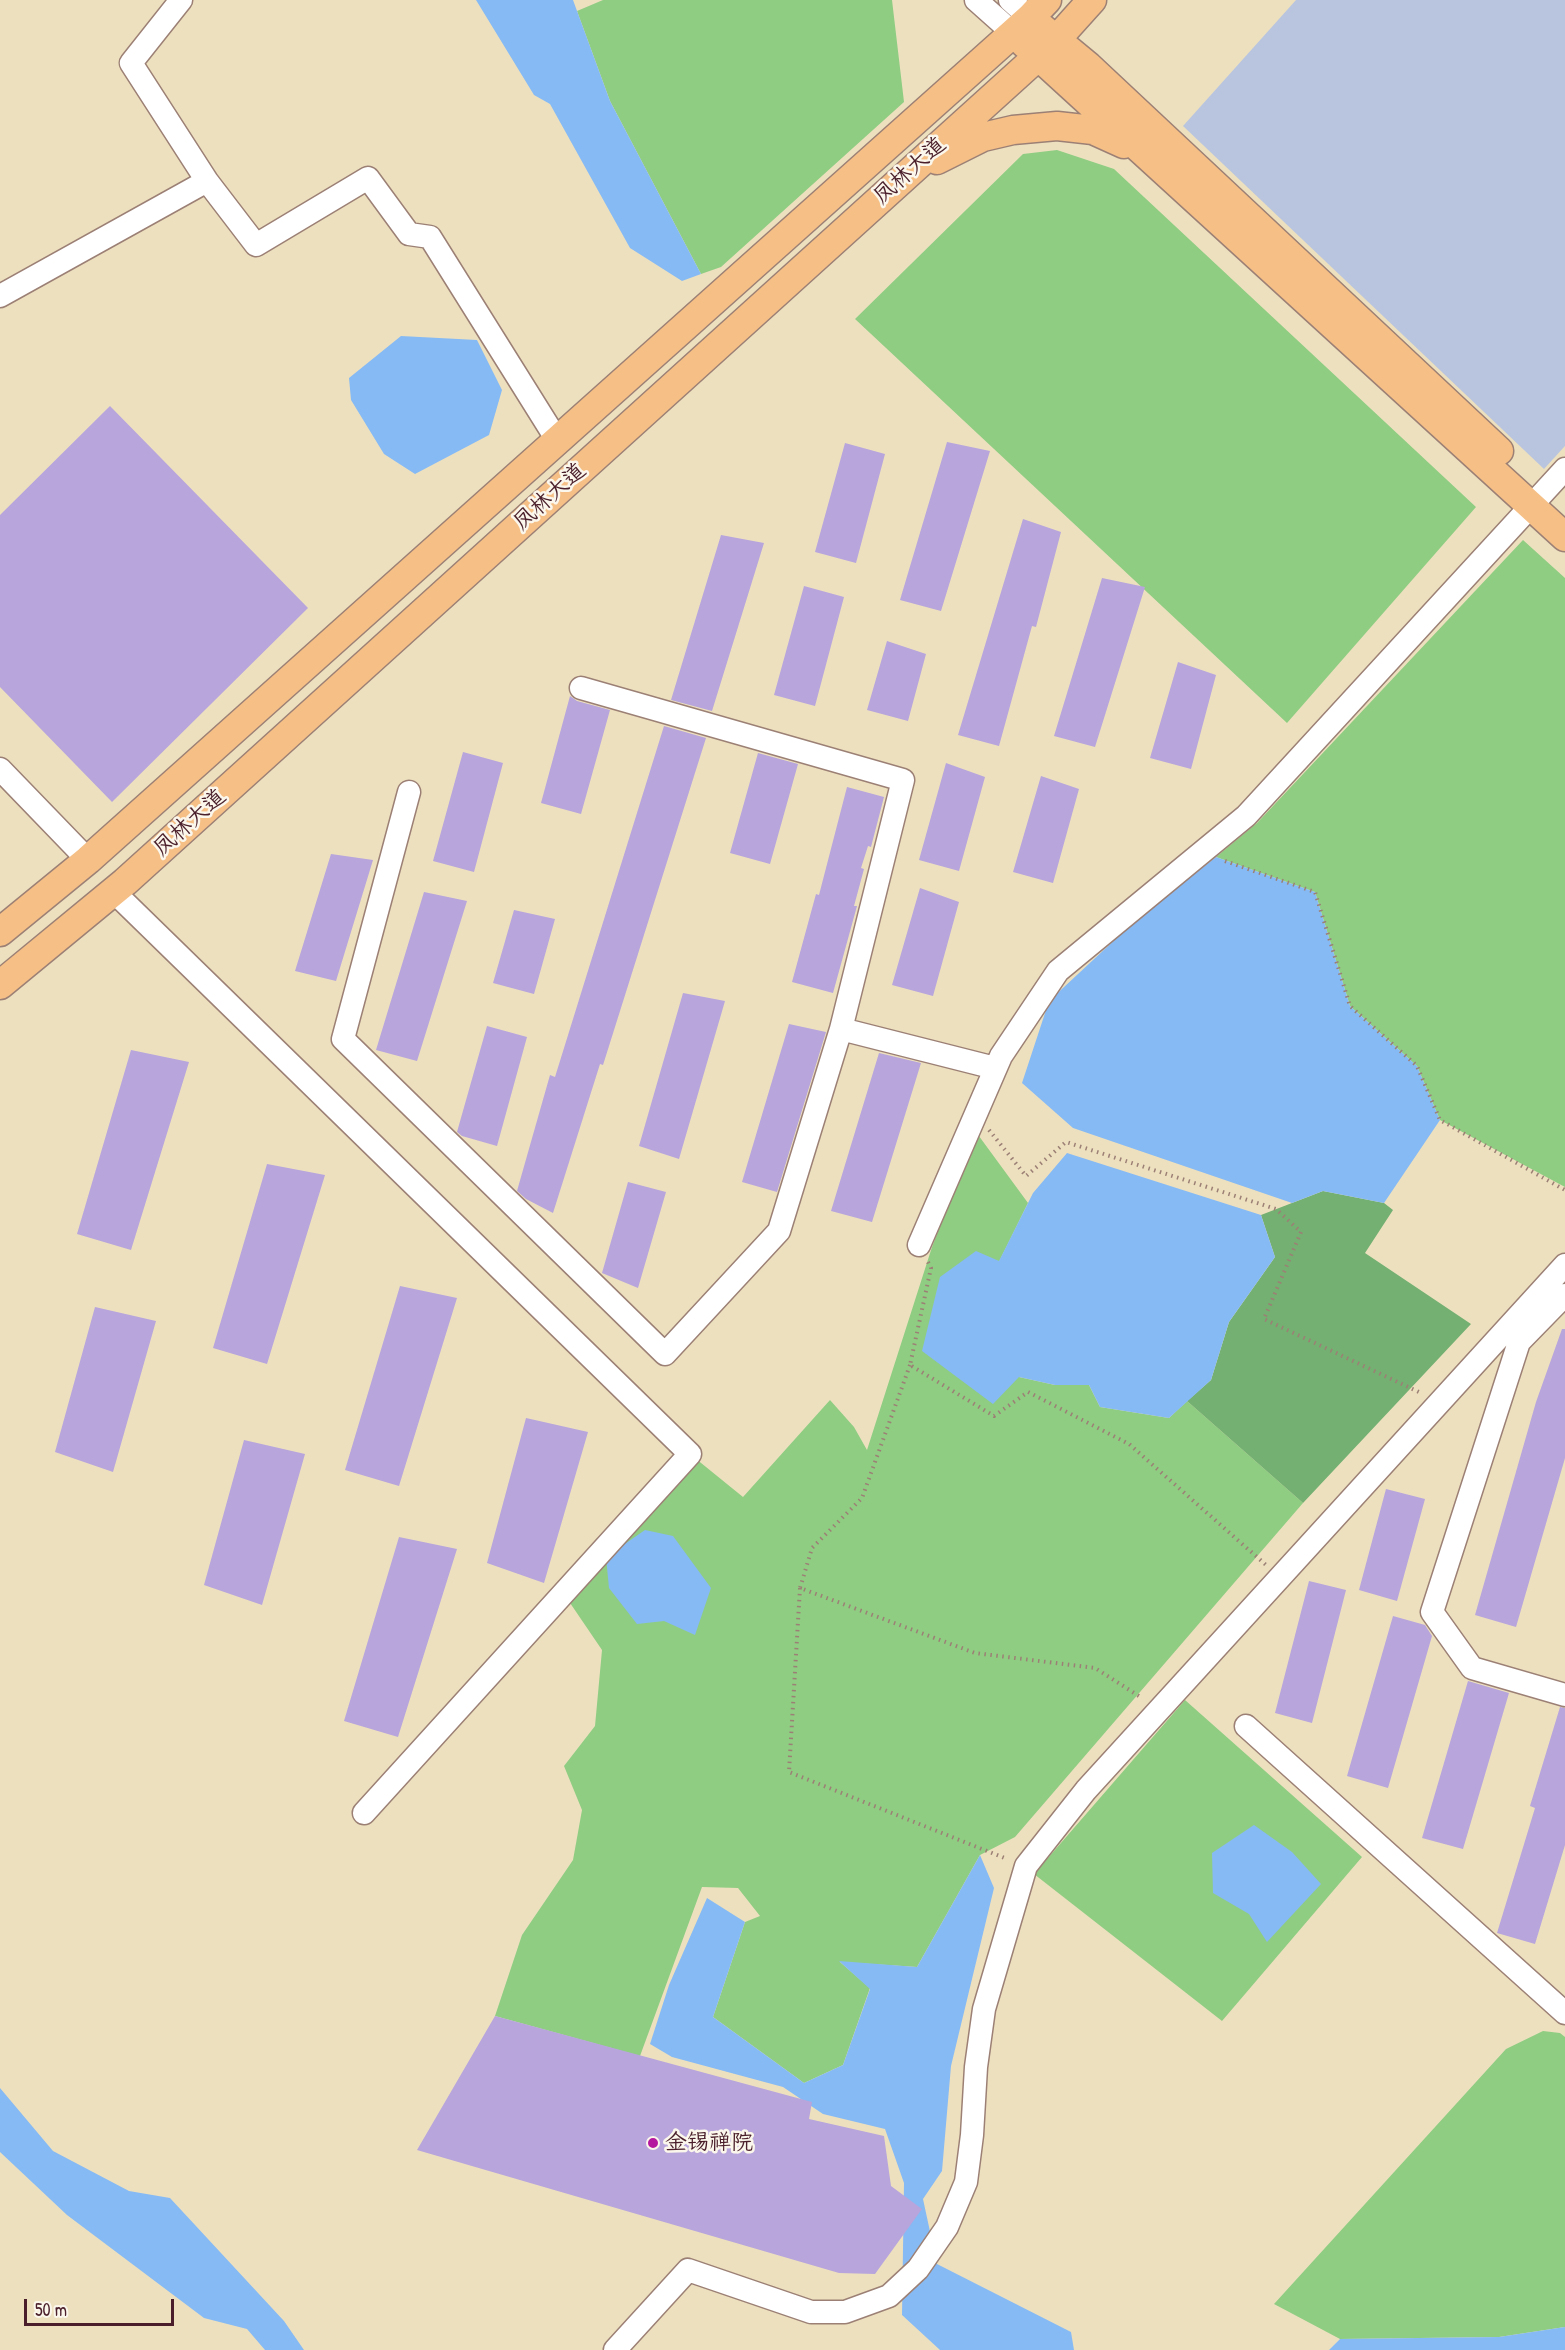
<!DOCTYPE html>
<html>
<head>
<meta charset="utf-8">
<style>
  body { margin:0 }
  #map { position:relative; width:1565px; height:2350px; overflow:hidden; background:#ede0bf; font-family:"Patrick Hand",sans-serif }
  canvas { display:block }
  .scale { position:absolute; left:24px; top:2299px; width:150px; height:27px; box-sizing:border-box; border:3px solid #4a1f2b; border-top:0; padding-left:8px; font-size:18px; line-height:21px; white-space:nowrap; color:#4a1f2b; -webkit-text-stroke:4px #fbf7ec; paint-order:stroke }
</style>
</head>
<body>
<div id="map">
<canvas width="1565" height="2350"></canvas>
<div class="scale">50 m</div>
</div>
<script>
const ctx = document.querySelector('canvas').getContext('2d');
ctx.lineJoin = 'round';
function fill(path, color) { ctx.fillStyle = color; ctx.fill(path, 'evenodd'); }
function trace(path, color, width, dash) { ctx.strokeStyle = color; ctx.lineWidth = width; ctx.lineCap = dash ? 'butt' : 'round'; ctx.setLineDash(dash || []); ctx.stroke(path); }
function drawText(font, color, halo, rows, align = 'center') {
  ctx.font = font + ' "Patrick Hand","LXGW WenKai TC",sans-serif'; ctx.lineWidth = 5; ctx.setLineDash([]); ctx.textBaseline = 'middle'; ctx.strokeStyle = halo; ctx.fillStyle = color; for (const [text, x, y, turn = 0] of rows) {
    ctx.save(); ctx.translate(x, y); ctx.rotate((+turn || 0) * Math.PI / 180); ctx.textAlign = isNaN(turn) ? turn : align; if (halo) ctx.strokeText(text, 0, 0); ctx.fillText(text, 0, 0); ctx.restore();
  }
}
fill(new Path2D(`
  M1296 0H1565V446L1544 469 1183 126Z`), '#b9c5de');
fill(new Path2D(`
  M603 0H892L904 102 721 267 701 274 610 101 577 11Z
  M1057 150 1114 169 1476 507 1287 723 855 319 1023 154Z
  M1523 540 1565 578V1187L1440 1120 1417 1066 1350 1006 1315 892 1216 857 1257 823Z
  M976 1132 1028 1203 999 1262 1019 1377 1055 1385H1089L1100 1407 1169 1418 1187 1401 1303 1503 1015 1837 980 1855 917 1967 840 1962 870 1988 843 2065 804 2083 713 2017 745 1922 760 1916 738 1888 702 1887 640 2056 495 2016 522 1935 573 1860 582 1810 564 1766 595 1726 602 1650 566 1597 690 1454 743 1497 830 1400 854 1427 867 1450 932 1247Z
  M1185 1700 1362 1857 1222 2021 1034 1874Z
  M1543 2031 1560 2033 1565 2037V2327L1499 2337 1340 2339 1274 2304 1506 2049Z`), '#8fcd83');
fill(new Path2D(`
  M1323 1191 1384 1203 1393 1210 1365 1253 1471 1324 1303 1503 1187 1401 1211 1380 1229 1322 1275 1257 1261 1215Z`), '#73b071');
fill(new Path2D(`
  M476 0H573L610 101 701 274 682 281 630 248 550 104 534 95Z
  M401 336 477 340 502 390 489 435 415 474 384 454 351 400 349 378Z
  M1216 857 1315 892 1350 1006 1417 1066 1440 1120 1384 1203 1323 1191 1292 1203 1073 1128 1022 1083 1049 1001 1136 920Z
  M1067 1153 1261 1215 1275 1257 1229 1322 1211 1380 1169 1418 1100 1407 1089 1385H1055L1019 1377 993 1404 922 1351 940 1277 976 1251 999 1261 1033 1193Z
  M645 1530 673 1536 711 1588 695 1635 664 1621 637 1624 609 1588 606 1557Z
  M1254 1825 1292 1852 1321 1884 1267 1942 1249 1914 1213 1893 1212 1853Z
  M980 1855 994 1888 951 2066 942 2171 923 2199 937 2264 1071 2332 1074 2350H940L902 2315 904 2183 885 2129 823 2114 783 2087 672 2057 650 2044 669 1985 707 1898 745 1922 713 2017 804 2083 843 2065 870 1989 839 1961 917 1967Z
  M0 2088 53 2151 129 2191 170 2198 284 2321 304 2350H265L247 2329 204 2318 67 2215 0 2152Z
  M1565 2327V2350H1329L1340 2339 1499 2337Z`), '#86baf4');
fill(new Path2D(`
  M110 406 308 608 112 802 0 687V515Z
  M947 442 990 451 941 611 900 600Z
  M845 443 885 454 856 563 815 552Z
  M1023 519 1061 532 1036 627 1032 626 999 746 958 735Z
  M721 535 764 543 712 711 671 700Z
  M1102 578 1145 587 1095 747 1054 736Z
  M804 586 844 597 815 706 774 695Z
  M887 641 926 654 908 721 867 710Z
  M1178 662 1216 675 1191 769 1150 758Z
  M570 696 577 701 610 710 581 814 541 803Z
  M664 726 706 738 603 1065 600 1064 553 1213 526 1199 517 1191 550 1075 555 1077Z
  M463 752 503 763 474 872 433 861Z
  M758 753 798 764 770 864 730 853Z
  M946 763 985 777 959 871 919 860Z
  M1041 776 1079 789 1053 883 1013 872Z
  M847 787 884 797 871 847 868 846 861 868 864 869 854 906H857L833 993 792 982 816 894 819 895Z
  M331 854 373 860 336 981 295 971Z
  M920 888 959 902 933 996 892 985Z
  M424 892 467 901 417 1061 376 1050Z
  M514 910 555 919 534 994 493 983Z
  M683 993 725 1001 679 1159 639 1146Z
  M789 1024 826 1032 777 1192 742 1182Z
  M487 1026 527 1037 497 1146 462 1136 457 1132Z
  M131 1050 189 1062 131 1250 77 1234Z
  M879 1053 921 1063 872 1222 831 1211Z
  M267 1164 325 1175 267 1364 213 1348Z
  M628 1182 666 1192 638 1288 602 1273Z
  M400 1286 457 1298 399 1486 345 1470Z
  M95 1307 156 1321 113 1472 55 1452Z
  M1562 1329H1565V1458L1516 1627 1475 1615 1536 1402Z
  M526 1418 588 1432 544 1583 487 1563Z
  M244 1440 305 1454 262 1605 204 1585Z
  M1386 1489 1425 1499 1397 1601 1359 1590Z
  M399 1537 457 1549 398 1737 344 1721Z
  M1309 1581 1346 1590 1312 1723 1275 1713Z
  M1393 1616 1425 1625 1432 1636 1388 1788 1347 1776Z
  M1468 1681 1509 1693 1463 1849 1422 1838Z
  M1560 1707 1565 1708V1845L1535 1944 1497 1933 1535 1808 1530 1806Z
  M495 2016 812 2102 809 2119 884 2136 891 2186 922 2209 875 2274 839 2273 417 2150Z`), '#b7a5dc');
const minor = new Path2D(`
  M181 0 131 63 207 181
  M976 0 1013 33
  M1010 0 1030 18
  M0 296 207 181 256 245 368 178 409 234 430 237 557 440
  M581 688 903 780 841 1029
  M0 769 88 860
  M409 792 343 1039 665 1354 779 1231 841 1029 995 1068
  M113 891 690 1454 364 1813
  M919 1245 1001 1056 1058 971 1246 816 1565 469
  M1565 1295 1519 1342 1432 1612 1472 1668 1565 1695
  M1246 1726 1565 2013
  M615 2350 688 2270 811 2312H845L889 2296 918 2269 947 2227 966 2182 972 2135 976 2067 984 2009 1026 1866 1086 1790 1565 1265`);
const major = new Path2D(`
  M1042 28 1088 66 1499 451
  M1024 43 1565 537
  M937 160 983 137 1013 130 1057 126 1093 130 1124 144
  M0 932 88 860 1030 18 1047 0
  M0 985 125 882 1056 40 1092 0`);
trace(minor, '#9c8075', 25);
trace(major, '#9c8075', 31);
trace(new Path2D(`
  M1225 861 1315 892 1350 1006 1417 1066 1440 1120 1565 1190
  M989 1130 1026 1176 1066 1142 1276 1209 1301 1232 1264 1319 1421 1393
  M928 1262 931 1268 910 1365 994 1416 1028 1392 1129 1444 1266 1565
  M910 1365 862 1498 812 1548 800 1588 975 1653 1095 1668 1142 1698
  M800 1588 789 1772 1007 1859`), '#9c8075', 4, [1.5, 4.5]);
trace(minor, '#fff', 22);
trace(major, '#f5bf86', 28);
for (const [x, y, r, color] of [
  [653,2143,6,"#b5179e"]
]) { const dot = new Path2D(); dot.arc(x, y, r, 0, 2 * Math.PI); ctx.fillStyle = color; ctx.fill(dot); trace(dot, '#fbf7ec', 2); }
drawText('22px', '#4a1f2b', '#fbf7ec', [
  ["凤林大道",910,171,-42],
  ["凤林大道",550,497,-42],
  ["凤林大道",190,823,-42]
]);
drawText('22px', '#4a1f2b', '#fbf7ec', [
  ["金锡禅院",665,2143]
], 'left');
</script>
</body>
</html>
